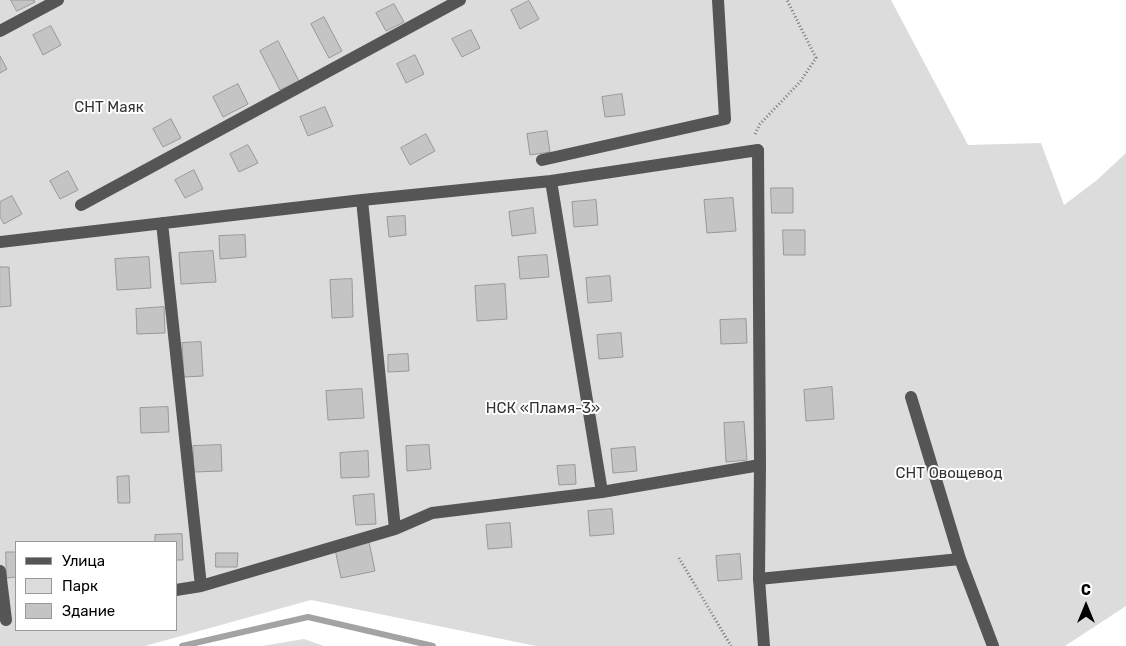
<!DOCTYPE html>
<html>
<head>
<meta charset="utf-8">
<style>
  body { margin:0 }
  #map { position:relative; width:1126px; height:646px; overflow:hidden; background:#fff; font-family:Rubik,sans-serif }
  canvas { display:block }
  .legend { position:absolute; left:15px; top:541px; width:162px; height:90px; box-sizing:border-box; background:#fff; border:1px solid #999; margin:0; padding:6px 9px; list-style:none; font-size:15px; color:#000 }
  .legend li { display:flex; align-items:center; gap:10px; height:25px }
  .legend b { width:25px; border:1px solid #999 }
  .north { position:absolute; left:1061px; top:581px; width:50px; height:50px; -webkit-text-stroke:4px #fff; paint-order:stroke; rotate:0deg; font-size:14px; font-weight:700; line-height:20px; text-align:center; color:#000 }
  .north::after { content:''; display:block; margin:auto; width:18px; height:22px; background:#000; clip-path:polygon(50% 0,100% 100%,50% 72%,0 100%) }
</style>
</head>
<body>
<div id="map">
<canvas width="1126" height="646"></canvas>
<ul class="legend">
<li><b style="height:6px;background:#555"></b>Улица</li>
<li><b style="height:14px;background:#dcdcdc"></b>Парк</li>
<li><b style="height:14px;background:#c4c4c4"></b>Здание</li>
</ul>
<div class="north">С</div>
</div>
<script>
const ctx = document.querySelector('canvas').getContext('2d');
ctx.lineJoin = 'round';
function fill(path, color) { ctx.fillStyle = color; ctx.fill(path, 'evenodd'); }
function trace(path, color, width, dash) { ctx.strokeStyle = color; ctx.lineWidth = width; ctx.lineCap = dash ? 'butt' : 'round'; ctx.setLineDash(dash || []); ctx.stroke(path); }
function drawText(font, color, halo, rows, align = 'center') {
  ctx.font = font + ' Rubik,sans-serif'; ctx.lineWidth = 4; ctx.setLineDash([]); ctx.textBaseline = 'middle'; ctx.strokeStyle = halo; ctx.fillStyle = color; for (const [text, x, y, turn = 0] of rows) {
    ctx.save(); ctx.translate(x, y); ctx.rotate((+turn || 0) * Math.PI / 180); ctx.textAlign = isNaN(turn) ? turn : align; if (halo) ctx.strokeText(text, 0, 0); ctx.fillText(text, 0, 0); ctx.restore();
  }
}
fill(new Path2D(`
  M0 0H891L968 145 1041 143 1064 205 1097 180 1126 153V606L1065 646H536L311 600 145 646H0ZM16 542H176V630H16Z
  M304 639 324 646H262Z`), '#dcdcdc');
trace(new Path2D(`
  M182 646 308 617 433 646`), '#a3a3a3', 6);
const building = new Path2D(`
  M11 0H34L35 2 17 11Z
  M529 1 539 19 520 29 511 10Z
  M394 4 404 22 386 31 376 13Z
  M324 17 342 51 329 58 311 24Z
  M51 26 61 45 43 55 33 35Z
  M471 30 480 48 462 57 452 39Z
  M278 41 299 81 280 90 260 51Z
  M415 55 424 74 406 83 397 64Z
  M0 56 7 69 0 73Z
  M238 84 248 104 223 117 213 97Z
  M622 94 625 115 605 117 602 97Z
  M325 107 333 126 308 136 300 117Z
  M171 119 181 138 163 147 153 129Z
  M547 131 550 152 530 155 527 134Z
  M426 134 435 151 410 165 401 148Z
  M248 145 258 163 239 172 230 154Z
  M194 170 203 189 185 198 175 180Z
  M68 171 78 190 60 199 50 181Z
  M771 188H793V213H772Z
  M12 196 22 214 4 224 0 217V202Z
  M733 198 736 231 707 233 704 200Z
  M596 200 598 225 574 227 572 202Z
  M533 208 536 233 512 236 509 212Z
  M405 216 406 235 389 237 387 217Z
  M783 230H805V255H784Z
  M245 235 246 257 220 259 219 236Z
  M213 251 216 282 181 284 179 253Z
  M547 255 549 277 520 279 518 257Z
  M149 257 151 288 117 290 115 259Z
  M0 267H9L11 306 0 307Z
  M610 276 612 301 588 303 586 278Z
  M352 279 353 317 332 318 330 280Z
  M505 284 507 319 477 321 475 286Z
  M164 307 165 333 137 334 136 309Z
  M746 319 747 343 721 344 720 320Z
  M621 333 623 357 599 359 597 335Z
  M201 342 203 376 184 377 182 343Z
  M408 354 409 371 388 372V355Z
  M832 387 834 419 806 421 804 390Z
  M362 389 364 418 328 420 326 391Z
  M168 407 169 432 141 433 140 408Z
  M744 422 747 460 726 462 724 423Z
  M221 445 222 471 194 472 193 446Z
  M429 445 431 469 407 471 406 446Z
  M635 447 637 471 613 473 611 449Z
  M368 451 369 477 341 478 340 453Z
  M575 465 576 484 559 485 557 466Z
  M129 476 130 503H118L117 477Z
  M374 494 376 524 356 525 353 496Z
  M612 509 614 534 590 536 588 511Z
  M510 523 512 547 488 549 486 525Z
  M182 534 183 560H176V542H155V535Z
  M369 542 375 571 341 578 335 549Z
  M6 552H16V577L7 578Z
  M216 553H238L237 567H216Z
  M740 554 742 579 718 581 716 556Z`);
fill(building, '#c4c4c4');
trace(building, '#999', 1);
trace(new Path2D(`
  M755 134 760 124 800 82 816 58 787 0
  M679 558 731 646`), '#777', 3, [1, 2.5]);
trace(new Path2D(`
  M0 31 58 0
  M542 160 725 119 718 0
  M551 181 602 492
  M362 200 395 529
  M81 205 460 0
  M162 223 201 586
  M0 242 362 200 551 181 758 150 760 465 759 579 960 559
  M911 397 960 559 993 646
  M0 571 6 620
  M759 579 764 646
  M176 590 201 586 395 529 432 513 602 492 760 465`), '#555', 12);
drawText('15px', '#333', '#fff', [
  ["СНТ Маяк",109,108],
  ["НСК «Пламя-3»",543,409],
  ["СНТ Овощевод",949,474]
]);
</script>
</body>
</html>
